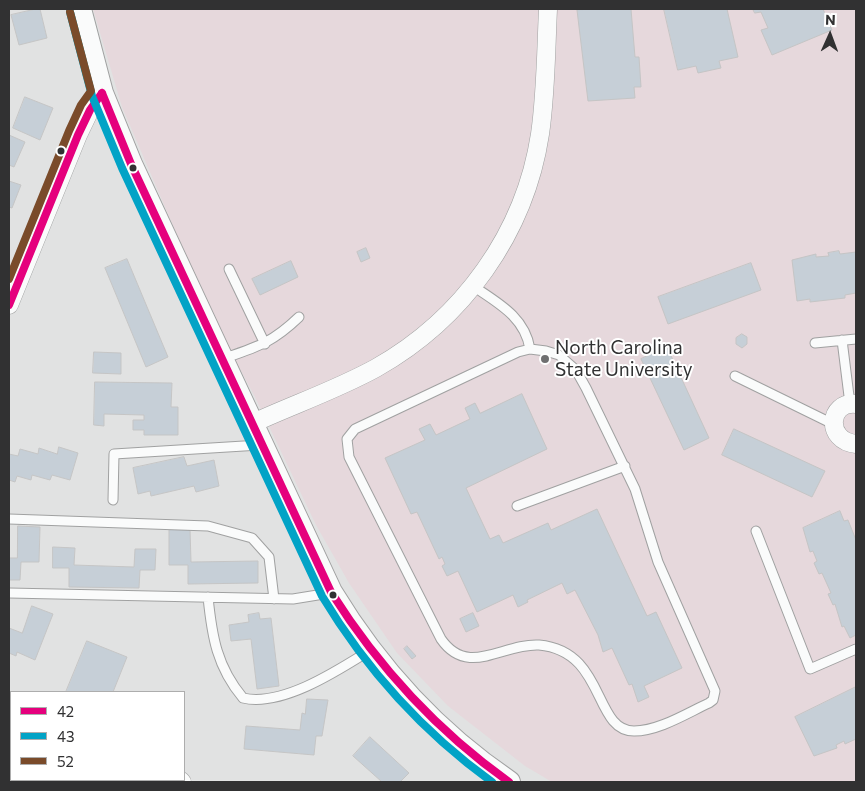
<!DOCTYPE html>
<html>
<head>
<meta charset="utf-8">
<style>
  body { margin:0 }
  #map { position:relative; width:865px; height:791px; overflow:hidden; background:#e1e2e2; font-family:Commissioner,sans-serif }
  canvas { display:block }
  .frame { position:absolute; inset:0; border:10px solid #313132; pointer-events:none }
  .legend { position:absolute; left:10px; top:691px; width:175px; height:90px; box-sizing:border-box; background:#fff; border:1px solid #adadad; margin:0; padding:6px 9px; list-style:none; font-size:15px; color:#313132 }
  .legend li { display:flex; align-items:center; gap:10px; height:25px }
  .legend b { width:25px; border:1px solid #adadad }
  .north { position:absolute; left:805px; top:10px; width:50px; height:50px; -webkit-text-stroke:4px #fff; paint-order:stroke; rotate:2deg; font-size:14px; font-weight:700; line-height:20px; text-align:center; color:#313132 }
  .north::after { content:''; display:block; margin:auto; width:18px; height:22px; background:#313132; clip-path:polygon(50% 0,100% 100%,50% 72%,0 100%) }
</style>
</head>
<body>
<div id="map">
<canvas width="865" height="791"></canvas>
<div class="frame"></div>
<ul class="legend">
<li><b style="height:6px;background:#e5007d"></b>42</li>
<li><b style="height:6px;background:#02a3c6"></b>43</li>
<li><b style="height:6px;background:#7a4b2a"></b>52</li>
</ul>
<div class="north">N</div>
</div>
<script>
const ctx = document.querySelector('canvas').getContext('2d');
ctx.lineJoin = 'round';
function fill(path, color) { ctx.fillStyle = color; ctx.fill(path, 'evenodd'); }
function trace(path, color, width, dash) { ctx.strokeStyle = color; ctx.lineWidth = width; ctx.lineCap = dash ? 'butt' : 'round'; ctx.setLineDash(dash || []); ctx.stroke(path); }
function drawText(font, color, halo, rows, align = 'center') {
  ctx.font = font + ' Commissioner,sans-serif'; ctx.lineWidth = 4; ctx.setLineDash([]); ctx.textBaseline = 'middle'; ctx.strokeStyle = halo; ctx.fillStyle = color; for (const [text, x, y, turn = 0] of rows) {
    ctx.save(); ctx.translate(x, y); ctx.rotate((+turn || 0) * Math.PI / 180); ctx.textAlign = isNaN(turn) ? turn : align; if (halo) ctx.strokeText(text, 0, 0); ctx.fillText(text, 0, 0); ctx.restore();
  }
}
fill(new Path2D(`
  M93 9H856V782H552L525 766 448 706 397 653 349 583 316 525 255 397 214 321 122 107Z`), '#e6d8dc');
const building = new Path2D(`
  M36 9H40L47 38 19 45 11 15Z
  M631 9 635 57H639L641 87H634L635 98 588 101 577 10Z
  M664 9H727L738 57 719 61 721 68 698 73 696 66 678 70Z
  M753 9H823L832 30 772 55 761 30 768 28 761 12 755 13Z
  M25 97 53 108 40 140 13 128Z
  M9 135 25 142 14 167 9 165Z
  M9 181 21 185 12 208 9 207Z
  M366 248 370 258 361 262 357 252Z
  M839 251 840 254 856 252V293L845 295V298L810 302V299L797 301 792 260 816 254V257L829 256 828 253Z
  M127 259 168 357 146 367 105 268Z
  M291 261 298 277 260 295 252 279Z
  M751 263 761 290 668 324 658 297Z
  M742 334 747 337V344L742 348 736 344V338Z
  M667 347 709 438 684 450 641 359Z
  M94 352 121 353V374L93 373Z
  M95 382 172 383 171 407H178V435H144V430H133V420H144V415L104 414V426L94 425Z
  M522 394 547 449 466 488 490 539 499 535 503 543 548 523 551 530 597 509 647 616 656 612 682 668 644 686 649 697 638 702 632 684 629 685 612 648 603 652 598 635 575 590 567 594 562 583 527 600 528 602 518 607 513 595 477 612 458 571 447 576 442 566 445 564 442 557 439 559 417 512 411 514 385 458 425 440 419 429 430 424 436 435 470 419 465 408 475 403 480 413Z
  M734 429 825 471 812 497 722 455Z
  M59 447 78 453 70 480 52 475 50 480 32 475 31 480 17 476 15 482 9 480V454L18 456 20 449 38 454 39 448 57 454Z
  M184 457 187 466 214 460 219 486 196 492 194 486 151 496 150 491 138 494 133 468Z
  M840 511 844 521 848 520 856 540V635L850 638 844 626 842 627 835 604 833 605 828 594 831 593 822 573 819 574 814 563 817 561 813 551 810 552 803 528Z
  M18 526 40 527 39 562H21L20 580H9V558H17Z
  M190 529 191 562 258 561V583L188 584V565H169V530Z
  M53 547 75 548 74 565 134 567 135 549H156L155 570H140L139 588 69 587V568H53Z
  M32 606 53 614 35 660 17 652 16 656 9 653V628L22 633Z
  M259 613 260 619 271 618 279 686 257 689 251 639 231 641 229 625 249 622 248 615Z
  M473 613 479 626 466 632 460 619Z
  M87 641 127 657 113 692H66Z
  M407 646 416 656 412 659 404 649Z
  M856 687V739L845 744 844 741 836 745 837 748 814 756 795 717Z
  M307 699 328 700 322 736H316L314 755 244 749 246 726 300 730 302 713 305 714Z
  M370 737 409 773 400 782H382L353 756Z
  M45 780H88L89 782H29Z`);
fill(building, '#c6cfd7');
trace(building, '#c5c5c5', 1);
const service = new Path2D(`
  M229 269 265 344
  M473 286C498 303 525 317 530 349
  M842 340 850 404
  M815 343 856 339
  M530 349 546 351 559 355 576 370 586 388 635 489 658 562 715 691 713 700 709 703C687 713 659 731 634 731 593 731 606 651 539 645 503 643 468 678 441 639L349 457 347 439 355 429 518 352Z
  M222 359C257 347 272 343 299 317
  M735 376 833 424
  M113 500 114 454 260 445
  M517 506 625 466
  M9 519 208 526 252 538 269 557 274 599
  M756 531 810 669 856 649
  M9 593 293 599 330 593
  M208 597C212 637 217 667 243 698 282 707 337 671 369 651`);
const minor = new Path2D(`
  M9 305 78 135 90 110 102 93
  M856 404C828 401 825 441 856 444
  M251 424C292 405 336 390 376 368 463 319 525 233 540 134 546 93 546 50 548 9
  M9 702 11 703
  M180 780 182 782`);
const tertiary = new Path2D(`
  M80 9 102 93 131 164 331 592C377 668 435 732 509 782`);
trace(service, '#a0a1a1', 11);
trace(minor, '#a0a1a1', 19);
trace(tertiary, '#a0a1a1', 24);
trace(service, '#fafbfb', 9);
trace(minor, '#fafbfb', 18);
trace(tertiary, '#fafbfb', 22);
trace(new Path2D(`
  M102 93 131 164 331 592C379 668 436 730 509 782
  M9 305 78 135 90 110 102 93`), '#e5007d', 8);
trace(new Path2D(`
  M70 12 92 96 122 168 322 596C366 669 423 732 492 782`), '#02a3c6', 8);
trace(new Path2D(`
  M9 279 69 131 81 105 91 91 70 12`), '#7a4b2a', 8);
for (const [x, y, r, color] of [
  [61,151,4.5,"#313132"],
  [133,168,4.5,"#313132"],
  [545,359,5,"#6f6f70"],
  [333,595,4.5,"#313132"]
]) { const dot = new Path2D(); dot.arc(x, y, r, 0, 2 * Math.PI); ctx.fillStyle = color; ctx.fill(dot); trace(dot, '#fff', 2); }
drawText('19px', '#313132', '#fff', [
  ["North Carolina",555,348],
  ["State University",555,370]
], 'left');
</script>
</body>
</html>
